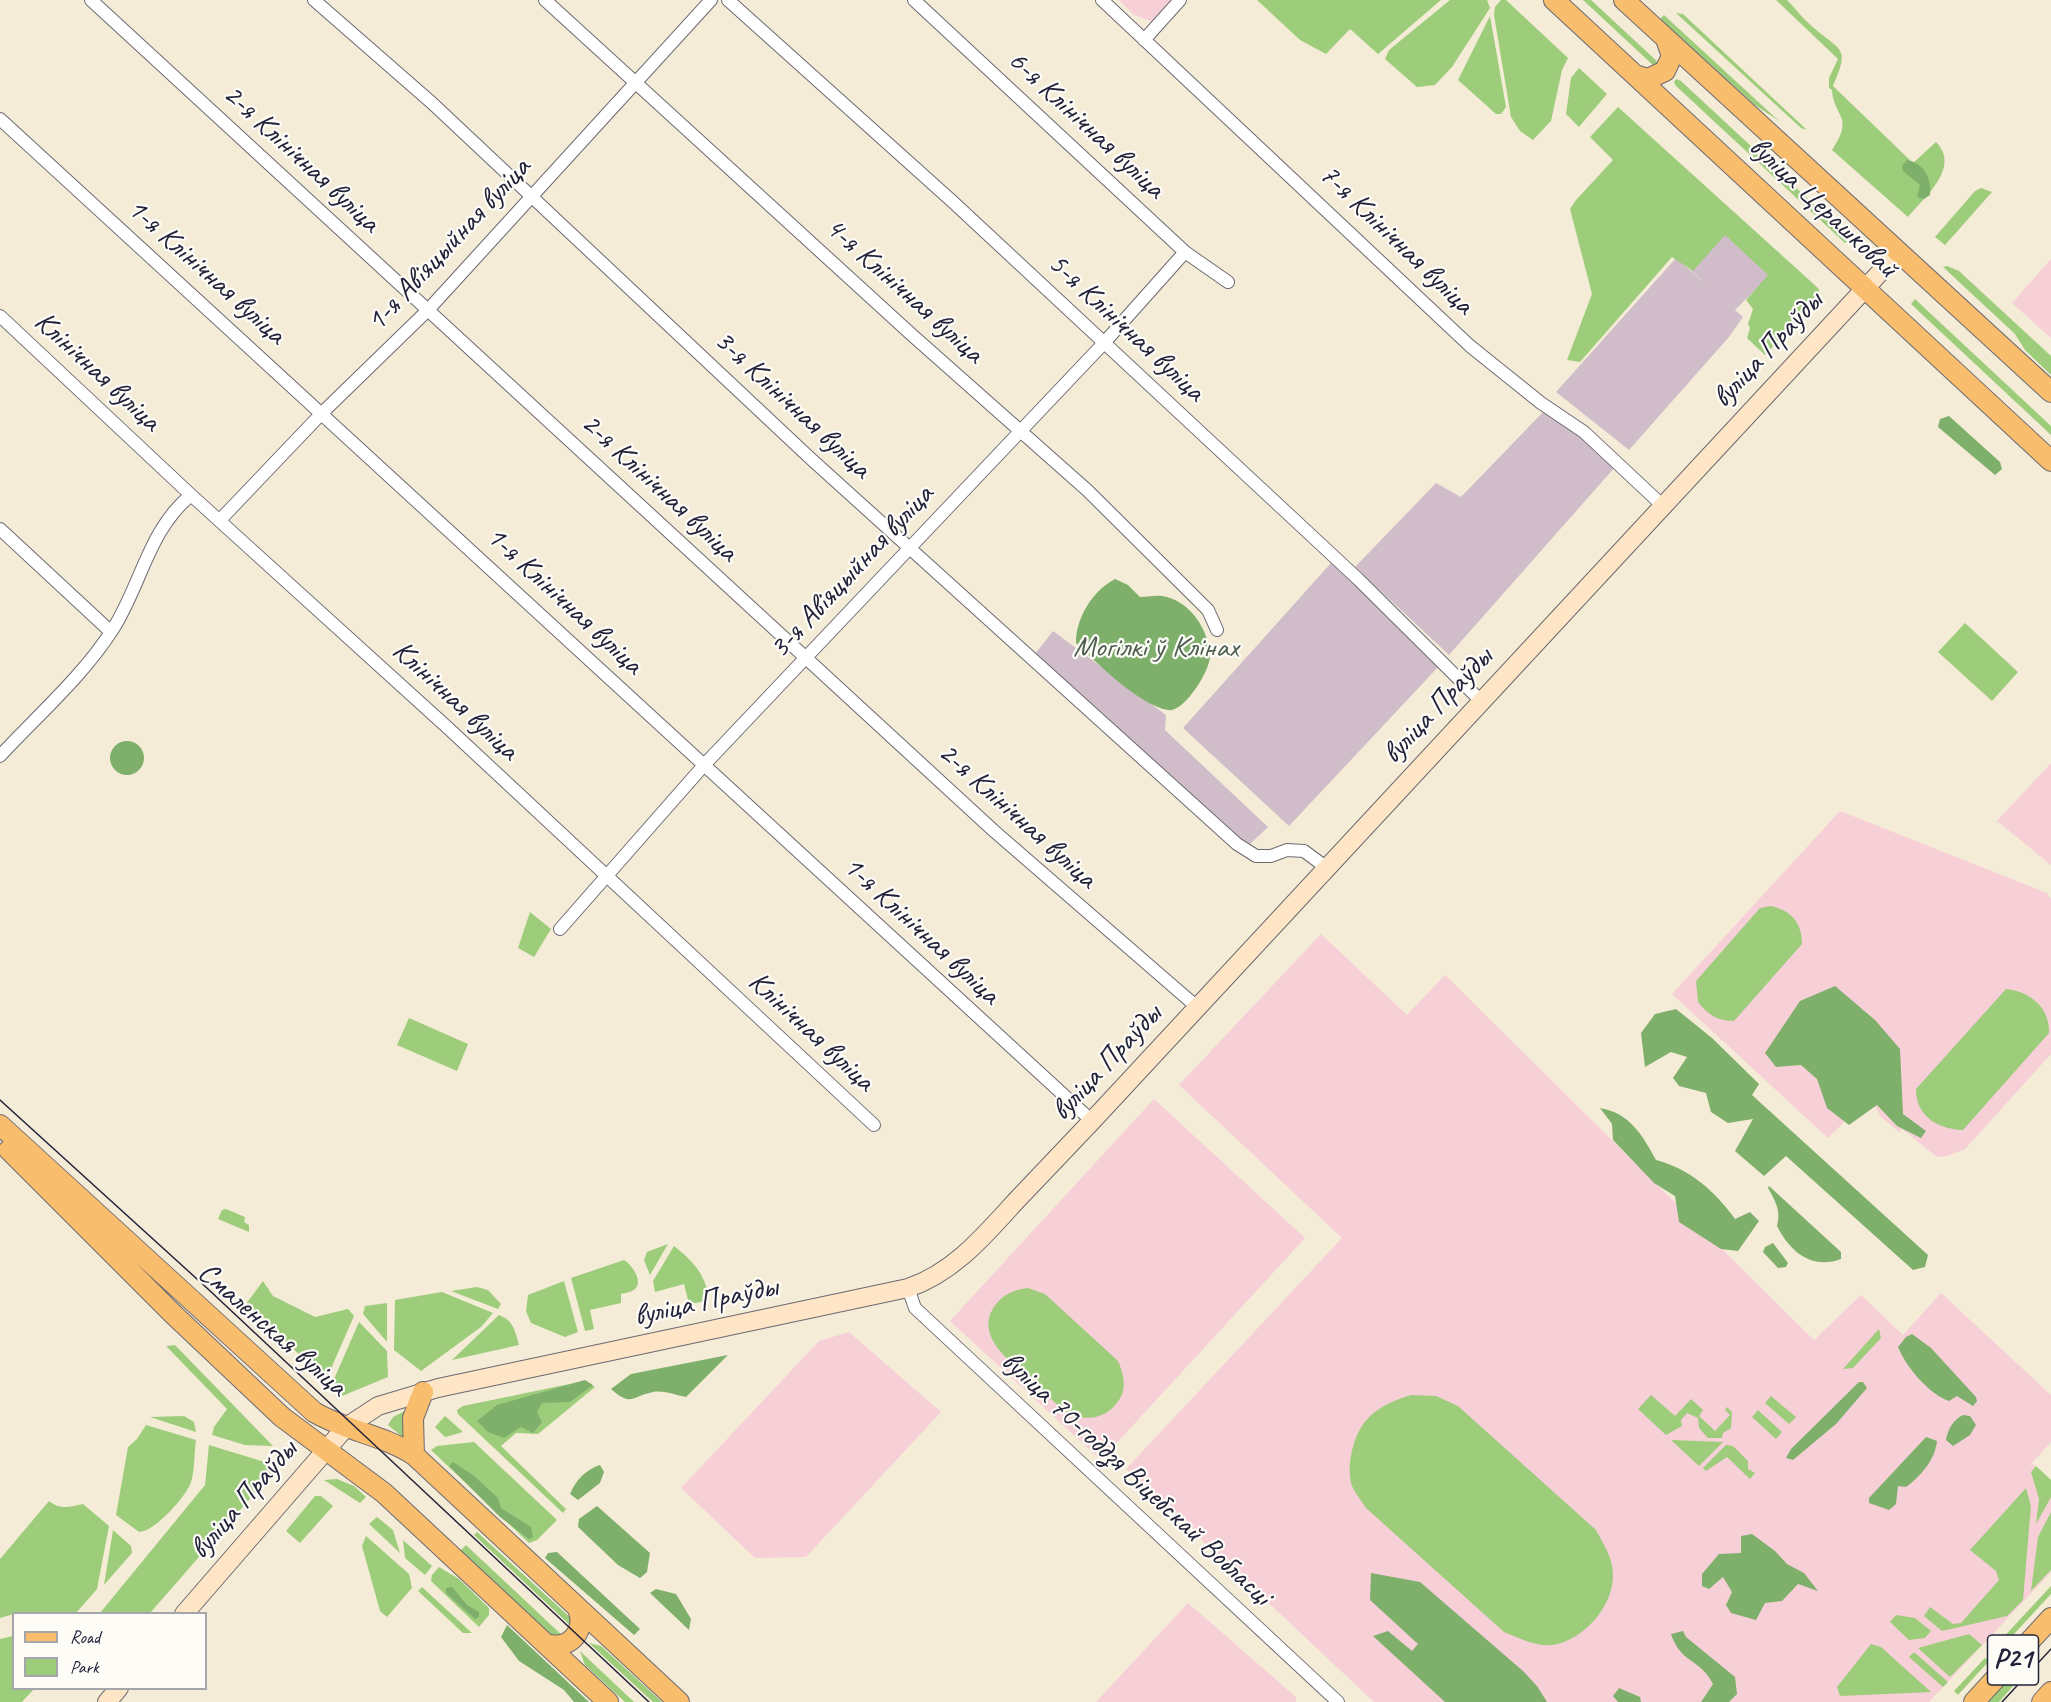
<!DOCTYPE html>
<html>
<head>
<meta charset="utf-8">
<style>
  body { margin:0 }
  #map { position:relative; width:2051px; height:1702px; overflow:hidden; background:#f5ecd8; font-family:Caveat,sans-serif }
  canvas { display:block }
  .legend { position:absolute; left:12px; top:1612px; width:195px; height:78px; box-sizing:border-box; background:#fdfcf7; border:2px solid #a5a5ac; margin:0; padding:8px 10px; list-style:none; font-size:18px; color:#22223b }
  .legend li { display:flex; align-items:center; gap:12px; height:30px }
  .legend b { width:30px; border:2px solid #a5a5ac }
</style>
</head>
<body>
<div id="map">
<canvas width="2051" height="1702"></canvas>
<ul class="legend">
<li><b style="height:8px;background:#f9be6d"></b>Road</li>
<li><b style="height:16px;background:#9dcd7b"></b>Park</li>
</ul>
</div>
<script>
const ctx = document.querySelector('canvas').getContext('2d');
ctx.lineJoin = 'round';
function fill(path, color) { ctx.fillStyle = color; ctx.fill(path, 'evenodd'); }
function trace(path, color, width, dash) { ctx.strokeStyle = color; ctx.lineWidth = width; ctx.lineCap = dash ? 'butt' : 'round'; ctx.setLineDash(dash || []); ctx.stroke(path); }
function drawText(font, color, halo, rows, align = 'center') {
  ctx.font = font + ' Caveat,sans-serif'; ctx.lineWidth = 4.5; ctx.setLineDash([]); ctx.textBaseline = 'middle'; ctx.strokeStyle = halo; ctx.fillStyle = color; for (const [text, x, y, turn = 0] of rows) {
    ctx.save(); ctx.translate(x, y); ctx.rotate((+turn || 0) * Math.PI / 180); ctx.textAlign = isNaN(turn) ? turn : align; if (halo) ctx.strokeText(text, 0, 0); ctx.fillText(text, 0, 0); ctx.restore();
  }
}
fill(new Path2D(`
  M1119 0H1173L1154 22 1134 15Z
  M2051 259V338L2012 303Z
  M2051 763V865L1997 821Z
  M1840 811 2047 893 2051 899V1054L1965 1149 1947 1156 1937 1157 1902 1129 1899 1132 1880 1116 1874 1104 1867 1099 1828 1138 1672 994Z
  M1321 934 1407 1015 1445 975 1814 1340 1861 1295 1903 1335 1941 1293 2051 1395V1442L2032 1463 2051 1480V1572L1929 1702H1374L1126 1469 1342 1238 1179 1085Z
  M1154 1099 1305 1238 1101 1460 950 1321Z
  M849 1332 941 1412 806 1557 755 1558 681 1488 819 1341Z
  M1188 1603 1296 1697V1702H1096Z`), '#f6cfd7');
fill(new Path2D(`
  M1660 158 1778 267 1735 310 1743 317 1729 337 1629 450 1556 392 1676 258 1707 285 1619 204Z
  M1545 410 1576 429 1616 466 1449 655 1355 567 1436 483 1461 497Z
  M1331 563 1441 664 1289 826 1183 728Z
  M1053 631 1166 715 1165 730 1268 827 1247 847 1035 654Z`), '#d1bdc9');
fill(new Path2D(`
  M1257 0H1441L1378 54 1350 29 1326 54 1300 40Z
  M1450 0H1487L1490 8 1452 67 1435 85 1417 87 1385 59 1389 50Z
  M1501 0H1506L1568 58 1562 70 1551 121 1533 140 1520 131 1511 117 1494 15 1495 7Z
  M1583 0H1591L1660 64 1655 67Z
  M1776 0H1787C1796 9 1804 20 1814 28 1842 52 1850 47 1833 86L1913 163 1936 142C1961 167 1925 197 1908 217L1832 150C1855 116 1834 118 1832 90L1829 88V78L1838 59Z
  M1676 13 1683 14 1807 130 1801 128Z
  M1664 15 1779 121 1755 105 1660 19Z
  M1490 16 1506 107 1501 114H1496L1458 80Z
  M1579 68 1607 94 1579 127 1566 114 1571 78Z
  M1676 79 1681 81 1850 238 1845 243 1676 86 1674 82Z
  M1618 107 1818 288 1821 296 1765 355 1747 338 1750 328 1748 324 1753 309 1746 300 1768 275 1725 235 1693 271 1672 257 1580 362 1567 360 1592 294 1570 209 1576 200 1613 160 1590 137Z
  M1981 188 1992 192 1945 245 1935 237 1975 191Z
  M1947 266 1959 271 2051 356V375L2025 350 2015 334 1943 267Z
  M1915 299 2051 426V435L1911 304Z
  M1965 623 2018 672 1992 701 1938 652Z
  M1771 906C1792 911 1802 923 1802 944L1734 1021C1718 1021 1708 1015 1698 1002L1696 981 1760 908Z
  M530 912 551 929 534 957 518 948Z
  M2006 989C2030 991 2050 1008 2049 1033L1963 1130C1937 1129 1916 1116 1916 1089Z
  M409 1018 468 1044 457 1071 397 1045Z
  M226 1209 245 1217 244 1222 249 1225V1232L218 1219 222 1210Z
  M668 1244 650 1275 644 1260 647 1252Z
  M674 1246C693 1261 703 1272 709 1295L706 1301 689 1304 684 1284 655 1292 653 1281Z
  M624 1260C631 1264 644 1281 635 1289 632 1292 625 1293 621 1294V1303L590 1310 594 1329 585 1331 571 1278Z
  M263 1281 273 1296 315 1317 348 1309 354 1316 326 1380 246 1304Z
  M564 1281 578 1332 565 1337 531 1323 526 1311 528 1295Z
  M477 1287 488 1290 501 1304 498 1309 451 1291Z
  M1028 1288 1045 1294 1118 1361C1124 1375 1128 1391 1116 1404 1107 1415 1094 1420 1079 1417 1063 1414 1048 1395 1036 1384 1016 1366 973 1338 994 1307 1003 1294 1013 1290 1028 1288Z
  M442 1292 493 1313 481 1327 421 1371 394 1350 395 1300Z
  M387 1303V1342L363 1314 365 1306Z
  M499 1315C514 1321 515 1331 519 1345L452 1360Z
  M359 1322 387 1351 388 1377 342 1396 331 1386Z
  M1879 1329 1881 1338 1853 1368 1843 1369Z
  M175 1345 273 1446 245 1445 212 1435 214 1427 227 1409 166 1346Z
  M584 1381 595 1387 538 1434 516 1433 501 1446 566 1509 563 1513 458 1414 457 1410 463 1406Z
  M1411 1395 1436 1396 1458 1406 1596 1530C1604 1545 1614 1560 1613 1577 1612 1608 1583 1640 1553 1645 1536 1647 1519 1638 1504 1632L1366 1508C1362 1501 1356 1495 1353 1488 1349 1480 1349 1465 1351 1456 1358 1419 1376 1406 1411 1395Z
  M1651 1395 1675 1416 1691 1399 1703 1410 1699 1416 1715 1431 1730 1415 1725 1410 1727 1407 1732 1412 1731 1428 1723 1433 1722 1438H1708L1699 1428 1698 1418 1687 1413 1681 1420 1682 1426 1666 1435 1638 1409Z
  M1771 1396 1796 1417 1789 1424 1765 1403Z
  M409 1409 405 1439 388 1425 393 1417Z
  M1758 1410 1782 1432 1776 1439 1752 1417Z
  M184 1416 194 1422 196 1432 150 1417Z
  M445 1416 463 1432 445 1437 435 1427Z
  M146 1425 196 1440C194 1453 195 1469 191 1482 186 1497 154 1532 139 1532L116 1515 128 1447 137 1439Z
  M1671 1440 1723 1442 1699 1466Z
  M474 1442 557 1520 537 1540 529 1543 431 1450 437 1446Z
  M209 1445 268 1463 276 1469 150 1613H100L205 1485Z
  M1726 1445 1733 1446 1748 1461V1469L1755 1473 1750 1479 1727 1457 1706 1471 1703 1468Z
  M2036 1466 2051 1480V1497L2036 1524 2039 1499 2031 1472Z
  M337 1479 354 1486 366 1497 360 1503 324 1480Z
  M2026 1488 2031 1506 2023 1600 2007 1616 1942 1631 1924 1616 1930 1607 1953 1624 1961 1623 1999 1580 1996 1571 1970 1550Z
  M315 1496H321L333 1506 300 1543 286 1531Z
  M49 1501C60 1510 70 1507 83 1504L109 1526 97 1589 76 1613 14 1614 0 1618V1559Z
  M2051 1512V1570L2031 1591 2038 1537Z
  M377 1517 393 1530 400 1553 369 1524Z
  M113 1530 131 1546 132 1553 104 1585Z
  M477 1532 573 1620V1628L474 1535Z
  M366 1536 409 1574 412 1588 387 1617 380 1611 362 1546Z
  M403 1540 432 1566 425 1575 405 1558Z
  M466 1545 565 1638 553 1636 460 1551Z
  M439 1567 459 1579 489 1608V1615L479 1627 431 1581 432 1575Z
  M2051 1586V1594L2003 1646 1999 1642Z
  M422 1587 472 1633H463L418 1591Z
  M1896 1615 1915 1618 1931 1631 1925 1638 1909 1640 1890 1622Z
  M1969 1634 1982 1645 1950 1677 1918 1648Z
  M13 1636 14 1688 34 1689 22 1702H0V1639Z
  M589 1643 601 1646 662 1702H653Z
  M1871 1644 1881 1647 1931 1692 1840 1696 1837 1687Z
  M580 1651 634 1702H625L585 1665Z
  M1914 1652 1948 1682 1943 1687 1909 1657Z
  M1985 1658 1989 1661 1958 1695 1954 1691Z
  M2016 1672 2021 1677 1999 1702H1988Z`), '#9dcd7b');
fill(new Path2D(`
  M1907 160C1924 163 1932 179 1930 195L1924 199 1917 197 1920 185 1903 171 1902 166Z
  M1949 416 2000 462 2002 469 1995 475 1938 427 1940 419Z
  M1115 579 1128 585 1140 597C1147 597 1155 595 1162 596 1190 600 1209 630 1210 656 1210 671 1184 713 1168 710 1139 705 1097 663 1076 643 1076 618 1092 591 1115 579Z
  M110 758a17 17 0 1 1 34 0a17 17 0 1 1-34 0Z
  M1835 986 1875 1020 1900 1049 1903 1114 1926 1131 1921 1138 1897 1126 1877 1105 1849 1125 1827 1108 1817 1079 1801 1065 1776 1067 1765 1053 1800 1001Z
  M1676 1009 1712 1038 1759 1084 1752 1095 1928 1255 1925 1267 1913 1270 1786 1156 1764 1176 1735 1151 1753 1119 1728 1123 1711 1112 1706 1093 1679 1086 1673 1078 1687 1057 1671 1052 1645 1067 1641 1033 1655 1014Z
  M1600 1108C1630 1113 1643 1136 1656 1160 1690 1169 1715 1191 1735 1219L1750 1212 1759 1221 1738 1251 1721 1249 1679 1222 1675 1196 1654 1183 1613 1140 1612 1124Z
  M1769 1186 1841 1252V1259C1812 1270 1790 1252 1777 1226 1781 1211 1776 1202 1768 1188Z
  M1773 1243 1788 1263 1786 1267 1778 1268 1763 1252 1765 1247Z
  M1912 1334 1931 1348 1976 1397 1977 1401 1973 1406 1957 1396 1949 1401C1929 1394 1906 1367 1898 1347L1906 1337Z
  M728 1355 686 1397C676 1395 662 1390 653 1392 630 1397 632 1407 611 1389L631 1374Z
  M585 1380 593 1385 570 1402 542 1403 537 1412 542 1422 533 1433 521 1427 504 1438 488 1432 477 1421 497 1405Z
  M1859 1382H1863L1867 1388 1836 1424 1793 1460 1786 1458 1791 1449Z
  M1963 1415 1970 1416 1976 1425 1970 1435 1953 1446 1946 1440C1948 1429 1953 1420 1963 1415Z
  M1926 1437 1937 1441C1935 1460 1921 1476 1906 1487L1898 1486 1896 1504 1889 1510 1869 1503V1498Z
  M453 1462 473 1475 498 1498 501 1508 531 1527 533 1537 529 1539 500 1517 449 1466Z
  M600 1465 604 1472 600 1483 578 1500 570 1494C576 1480 585 1470 600 1465Z
  M597 1506 650 1553 647 1572 640 1578 618 1565 578 1527 579 1519Z
  M1752 1534 1775 1551 1787 1564 1804 1573 1818 1591 1798 1584 1782 1601 1765 1603 1756 1620 1731 1613 1726 1605 1732 1592 1723 1577 1709 1589 1702 1586V1574L1719 1554 1741 1553V1536Z
  M557 1552 640 1629 634 1635 545 1558 548 1553Z
  M1371 1573 1420 1582 1523 1671 1537 1686 1547 1702H1445L1373 1636 1388 1631 1412 1651 1418 1644 1370 1600Z
  M452 1587 467 1605 479 1612V1617L475 1619 446 1593V1588Z
  M656 1589 676 1594 691 1619 689 1630 650 1593Z
  M507 1625 589 1702H574L564 1690 519 1661 501 1637Z
  M1683 1631 1686 1637 1735 1677 1737 1694 1729 1702H1701L1713 1684C1700 1658 1681 1664 1671 1634Z
  M1619 1688 1640 1697 1641 1702H1618L1613 1696Z`), '#7eb06b');
const street = new Path2D(`
  M91 0 994 831 1197 1007
  M314 0 432 103 810 458 1237 844 1256 856H1271L1287 850 1304 851 1327 868
  M545 0 912 335 1087 490 1208 610 1217 630
  M728 0 953 202 1358 579 1481 701
  M914 0 1185 252 1228 282
  M1102 0 1470 346 1541 403 1584 432 1663 506
  M1144 40 1180 0
  M0 119 1092 1121
  M0 316 191 495 448 728 874 1125
  M220 520 322 413 428 310 711 0
  M0 529 111 632
  M0 756C38 715 83 676 113 629 141 585 149 529 191 495
  M560 929 705 764 1103 344 1185 252
  M908 1288 915 1308 1338 1702`);
const secondary = new Path2D(`
  M184 1614 346 1427 378 1406 438 1388 908 1288C953 1273 984 1236 1015 1202 1041 1175 1066 1148 1092 1121L1899 252
  M107 1702 119 1688`);
const primary = new Path2D(`
  M1554 0 2051 461
  M1624 0 2051 392
  M1635 75 1648 79 1665 71 1672 56 1666 39
  M0 1125 314 1412C346 1431 383 1435 414 1455L679 1702
  M9 1150 172 1313 282 1417 384 1493 608 1702
  M414 1455 413 1418 423 1392
  M546 1644C569 1651 587 1631 578 1609
  M1974 1702 2051 1618
  M2042 1702 2051 1692`);
trace(street, '#6c6972', 14);
trace(secondary, '#6c6972', 20);
trace(primary, '#6c6972', 22);
trace(street, '#fff', 12);
trace(secondary, '#fde5c5', 18);
trace(primary, '#f9be6d', 20);
trace(new Path2D(`
  M0 1100 208 1289 649 1702
  M2002 1702 2051 1649`), '#22223b', 1.5);
for (const [x, y, w] of [
  [2013,1660,51]
]) { const box = new Path2D(); box.roundRect(x - w / 2, y - 25, w, 50, 4.5); ctx.fillStyle = '#fdfcf7'; ctx.fill(box); trace(box, '#22223b', 1.5); }
drawText('bold 28px', '#22223b', null, [
  ["Р21",2013,1660]
]);
drawText('30px', '#22223b', '#fdfcf7', [
  ["6-я Клінічная вуліца",1086,125,43],
  ["2-я Клінічная вуліца",301,159,43],
  ["вуліца Церашковай",1823,208,43],
  ["7-я Клінічная вуліца",1396,240,44],
  ["1-я Авіяцыйная вуліца",449,245,-47],
  ["1-я Клінічная вуліца",206,272,42],
  ["4-я Клінічная вуліца",904,291,42],
  ["5-я Клінічная вуліца",1126,328,43],
  ["вуліца Праўды",1768,350,-47],
  ["Клінічная вуліца",97,372,43],
  ["3-я Клінічная вуліца",792,405,43],
  ["2-я Клінічная вуліца",659,488,43],
  ["3-я Авіяцыйная вуліца",852,572,-47],
  ["1-я Клінічная вуліца",564,601,43],
  ["Клінічная вуліца",455,701,43],
  ["вуліца Праўды",1438,706,-47],
  ["2-я Клінічная вуліца",1017,816,42],
  ["1-я Клінічная вуліца",921,931,43],
  ["Клінічная вуліца",811,1032,43],
  ["вуліца Праўды",1107,1063,-47],
  ["вуліца Праўды",706,1302,-12],
  ["Смаленская вуліца",272,1330,41],
  ["вуліца 70-годдзя Віцебскай Вобласці",1136,1479,43],
  ["вуліца Праўды",244,1500,-49]
]);
drawText('30px', '#4d5e51', '#fdfcf7', [
  ["Могілкі ў Клінах",1156,648]
]);
</script>
</body>
</html>
